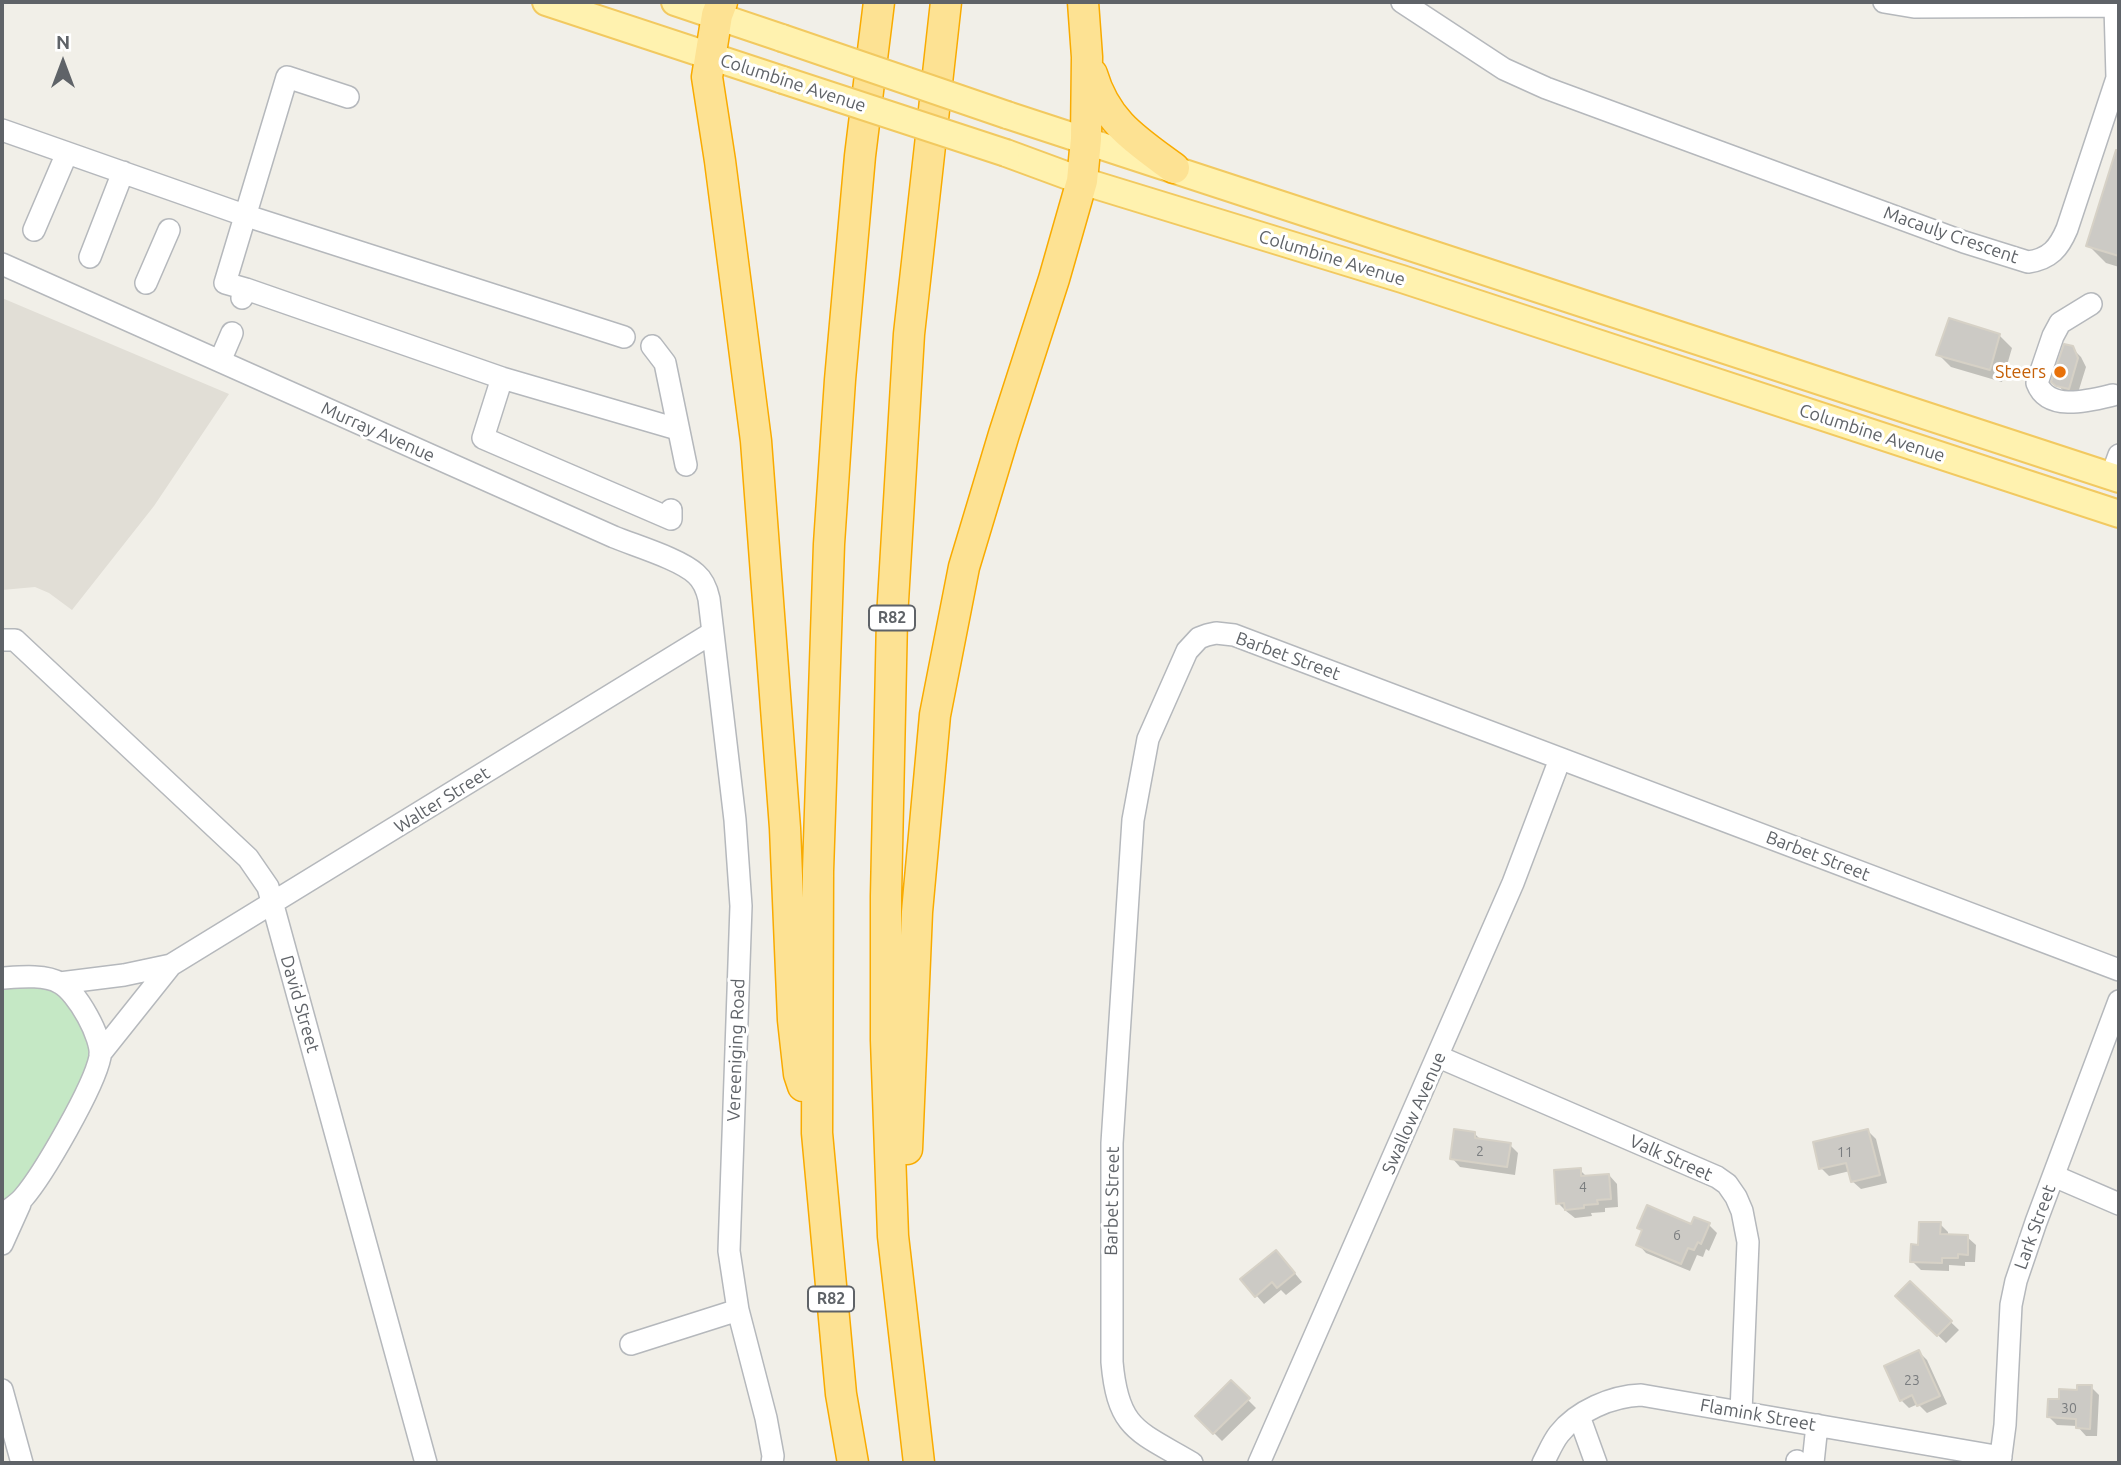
<!DOCTYPE html>
<html>
<head>
<meta charset="utf-8">
<style>
  body { margin:0 }
  #map { position:relative; width:2121px; height:1465px; overflow:hidden; background:#f1efe8; font-family:Ubuntu,sans-serif }
  canvas { display:block }
  .frame { position:absolute; inset:0; border:4px solid #5f6368; pointer-events:none }
  .north { position:absolute; left:28px; top:28px; width:70px; height:70px; -webkit-text-stroke:5px #fff; paint-order:stroke; rotate:0deg; font-size:19px; font-weight:700; line-height:28px; text-align:center; color:#5f6368 }
  .north::after { content:''; display:block; margin:auto; width:24px; height:32px; background:#5f6368; clip-path:polygon(50% 0,100% 100%,50% 72%,0 100%) }
</style>
</head>
<body>
<div id="map">
<canvas width="2121" height="1465"></canvas>
<div class="frame"></div>
<div class="north">N</div>
</div>
<script>
const ctx = document.querySelector('canvas').getContext('2d');
ctx.lineJoin = 'round';
function fill(path, color) { ctx.fillStyle = color; ctx.fill(path, 'evenodd'); }
function trace(path, color, width, dash) { ctx.strokeStyle = color; ctx.lineWidth = width; ctx.lineCap = dash ? 'butt' : 'round'; ctx.setLineDash(dash || []); ctx.stroke(path); }
function drawText(font, color, halo, rows, align = 'center') {
  ctx.font = font + ' Ubuntu,sans-serif'; ctx.lineWidth = 6; ctx.setLineDash([]); ctx.textBaseline = 'middle'; ctx.strokeStyle = halo; ctx.fillStyle = color; for (const [text, x, y, turn = 0] of rows) {
    ctx.save(); ctx.translate(x, y); ctx.rotate((+turn || 0) * Math.PI / 180); ctx.textAlign = isNaN(turn) ? turn : align; if (halo) ctx.strokeText(text, 0, 0); ctx.fillText(text, 0, 0); ctx.restore();
  }
}
fill(new Path2D(`
  M2 298 229 394 154 506 72 610 49 593 35 587 2 590Z`), '#e1ded6');
fill(new Path2D(`
  M2 985 47 986 71 1001 89 1034V1059L84 1078 35 1167 15 1192 2 1202Z`), '#c5e8c5');
fill(new Path2D(`
  M2119 144V267L2106 263 2088 245Z
  M1999 335 2012 348 2002 382 1951 367 1938 354Z
  M2072 348 2081 357 2086 367 2077 396 2067 394 2053 381Z
  M1868 1131 1876 1139 1887 1183 1861 1189 1852 1181 1850 1171 1829 1176 1821 1168Z
  M1475 1134 1481 1140 1510 1145 1518 1153 1515 1175 1460 1167 1452 1158Z
  M1580 1170 1587 1177 1609 1175 1617 1184 1618 1207 1605 1208V1212L1591 1213 1592 1216 1575 1218 1566 1211 1558 1203Z
  M1940 1224 1948 1232V1236L1967 1237 1976 1245 1975 1262H1965V1266L1949 1265V1271L1921 1270 1912 1261 1920 1247Z
  M1709 1225 1717 1233 1709 1251 1706 1249 1703 1257 1697 1255 1690 1271 1646 1253 1638 1244 1644 1232 1639 1228Z
  M1284 1260 1302 1282 1286 1295 1281 1290 1264 1304 1256 1295Z
  M1910 1283 1959 1330 1946 1343 1897 1296Z
  M1919 1352 1927 1360 1947 1404 1927 1413 1918 1404 1909 1408 1901 1400Z
  M1231 1383 1256 1408 1222 1441 1197 1416Z
  M2091 1387 2099 1395 2097 1436H2086L2077 1426 2057 1425 2049 1417 2060 1401Z`), '#0003');
const building = new Path2D(`
  M2116 150 2119 151V256L2086 246Z
  M1949 318 2000 334 1990 370 1936 355Z
  M2064 344 2073 346 2078 358 2069 389 2056 386 2051 382Z
  M1454 1129 1475 1132V1138L1511 1143 1507 1167 1450 1159Z
  M1868 1129 1880 1175 1851 1182 1846 1163 1819 1169 1813 1142Z
  M1581 1168V1176L1609 1174 1611 1199 1597 1200 1598 1204 1584 1205V1208L1565 1210 1564 1203 1556 1204 1554 1170Z
  M1647 1205 1691 1224 1694 1217 1710 1223 1701 1244 1698 1242 1694 1250 1688 1248 1681 1264 1636 1245 1642 1230 1637 1228Z
  M1919 1222H1941L1940 1234 1968 1235V1255L1958 1254V1258H1942V1263L1910 1262 1911 1244 1918 1245Z
  M1276 1250 1295 1273 1277 1288 1272 1282 1255 1297 1240 1279Z
  M1910 1281 1952 1321 1937 1336 1895 1296Z
  M1919 1350 1940 1396 1917 1406 1912 1395 1900 1401 1884 1366Z
  M1231 1380 1250 1398 1213 1434 1195 1416Z
  M2077 1385H2092L2090 1429 2076 1428V1419L2047 1417 2048 1399H2059V1389L2077 1390Z`);
fill(building, '#cccac5');
trace(building, '#d6d1c6', 2);
const minor = new Path2D(`
  M1402 2 1504 69 1546 88 1964 242 2028 262C2050 259 2059 248 2067 229L2117 78 2115 6
  M1884 2 1914 7 2119 6
  M2 130 244 215 624 337
  M34 230 67 153
  M90 257 123 172
  M2 264 614 537C636 546 680 559 696 574 704 581 707 590 709 599L735 820 741 906 729 1251 738 1310 766 1418 773 1456 772 1463
  M146 283 169 230
  M246 289 502 378 677 429
  M242 298 246 289 225 283 287 77 348 97
  M2091 304 2060 323 2053 336 2037 383C2048 412 2088 401 2113 395
  M652 346 665 363 686 465
  M220 361 232 333
  M502 378 483 438 671 519V510
  M2111 477 2119 455
  M2 640H15L248 858 268 887 426 1463
  M2 978C18 977 45 974 60 983 77 992 103 1038 100 1057 94 1087 43 1175 23 1198 17 1205 8 1210 2 1215
  M60 983 124 975 171 965 712 633
  M100 1054 171 965
  M1439 1057 1717 1177 1727 1184 1736 1197 1742 1211 1748 1242 1741 1412
  M2054 1176 2119 1204
  M2 1244 20 1204
  M631 1344 738 1310
  M2 1390 22 1463
  M1579 1416 1596 1463
  M1192 1463C1138 1431 1118 1430 1112 1362V1143L1133 820 1148 739 1187 651 1199 638 1207 635 1216 633 1234 635 2119 970
  M1259 1463 1513 883 1560 759
  M1543 1463C1548 1454 1552 1443 1559 1434 1577 1411 1612 1396 1641 1395L2001 1457
  M1797 1463V1461
  M1813 1463 1817 1425
  M2000 1463 2005 1425 2011 1305 2016 1281 2036 1222 2119 1001`);
const major = new Path2D(`
  M546 2 783 80
  M675 2 782 38
  M1007 115 2119 479
  M1006 153 1082 181 1402 279 2119 514`);
const highway = new Path2D(`
  M722 2 717 15 707 77 720 161 756 441 785 828 793 1020 799 1074 803 1086
  M1092 74C1106 122 1136 140 1174 168
  M907 1149 917 912 935 715 964 567 1004 434 1054 279 1082 181 1086 139 1087 57 1083 2
  M853 1463 841 1394 817 1133 818 871 829 544 840 380 860 156 879 2
  M919 1463 893 1236 886 1040V896L892 618 909 334 946 2`);
trace(minor, '#b5b8bc', 24);
trace(major, '#f2c960', 30);
trace(highway, '#f9ab00', 33);
trace(minor, '#fff', 21);
trace(major, '#fff2af', 26);
trace(highway, '#fde293', 30);
const majorBridge = new Path2D(`
  M782 38 1007 115
  M783 80 1006 153`);
trace(majorBridge, '#f2c960', 30, []);
trace(majorBridge, '#fff2af', 26);
for (const [x, y, r, color] of [
  [2060,372,7,"#e8710a"]
]) { const dot = new Path2D(); dot.arc(x, y, r, 0, 2 * Math.PI); ctx.fillStyle = color; ctx.fill(dot); trace(dot, '#fff', 2.5); }
drawText('14px', '#7a7d7f', null, [
  ["2",1480,1151],
  ["11",1845,1152],
  ["4",1583,1187],
  ["6",1677,1235],
  ["23",1912,1380],
  ["30",2069,1408]
]);
for (const [x, y, w] of [
  [892,618,46],
  [831,1299,46]
]) { const box = new Path2D(); box.roundRect(x - w / 2, y - 12.5, w, 25, 5); ctx.fillStyle = '#fff'; ctx.fill(box); trace(box, '#5f6368', 2); }
drawText('bold 16px', '#5f6368', null, [
  ["R82",892,618],
  ["R82",831,1299]
]);
drawText('18px', '#5f6368', '#fff', [
  ["Columbine Avenue",793,83,18],
  ["Macauly Crescent",1951,235,19],
  ["Columbine Avenue",1332,258,17],
  ["Murray Avenue",378,432,24],
  ["Columbine Avenue",1872,433,18],
  ["Barbet Street",1288,656,20],
  ["Walter Street",442,800,-32],
  ["Barbet Street",1818,856,21],
  ["David Street",300,1004,74],
  ["Vereeniging Road",736,1050,-88],
  ["Swallow Avenue",1414,1113,-66],
  ["Valk Street",1671,1158,24],
  ["Barbet Street",1112,1201,-89],
  ["Lark Street",2035,1227,-70],
  ["Flamink Street",1758,1415,10]
]);
drawText('18px', '#c56008', '#fff', [
  ["Steers",2046,372]
], 'right');
</script>
</body>
</html>
